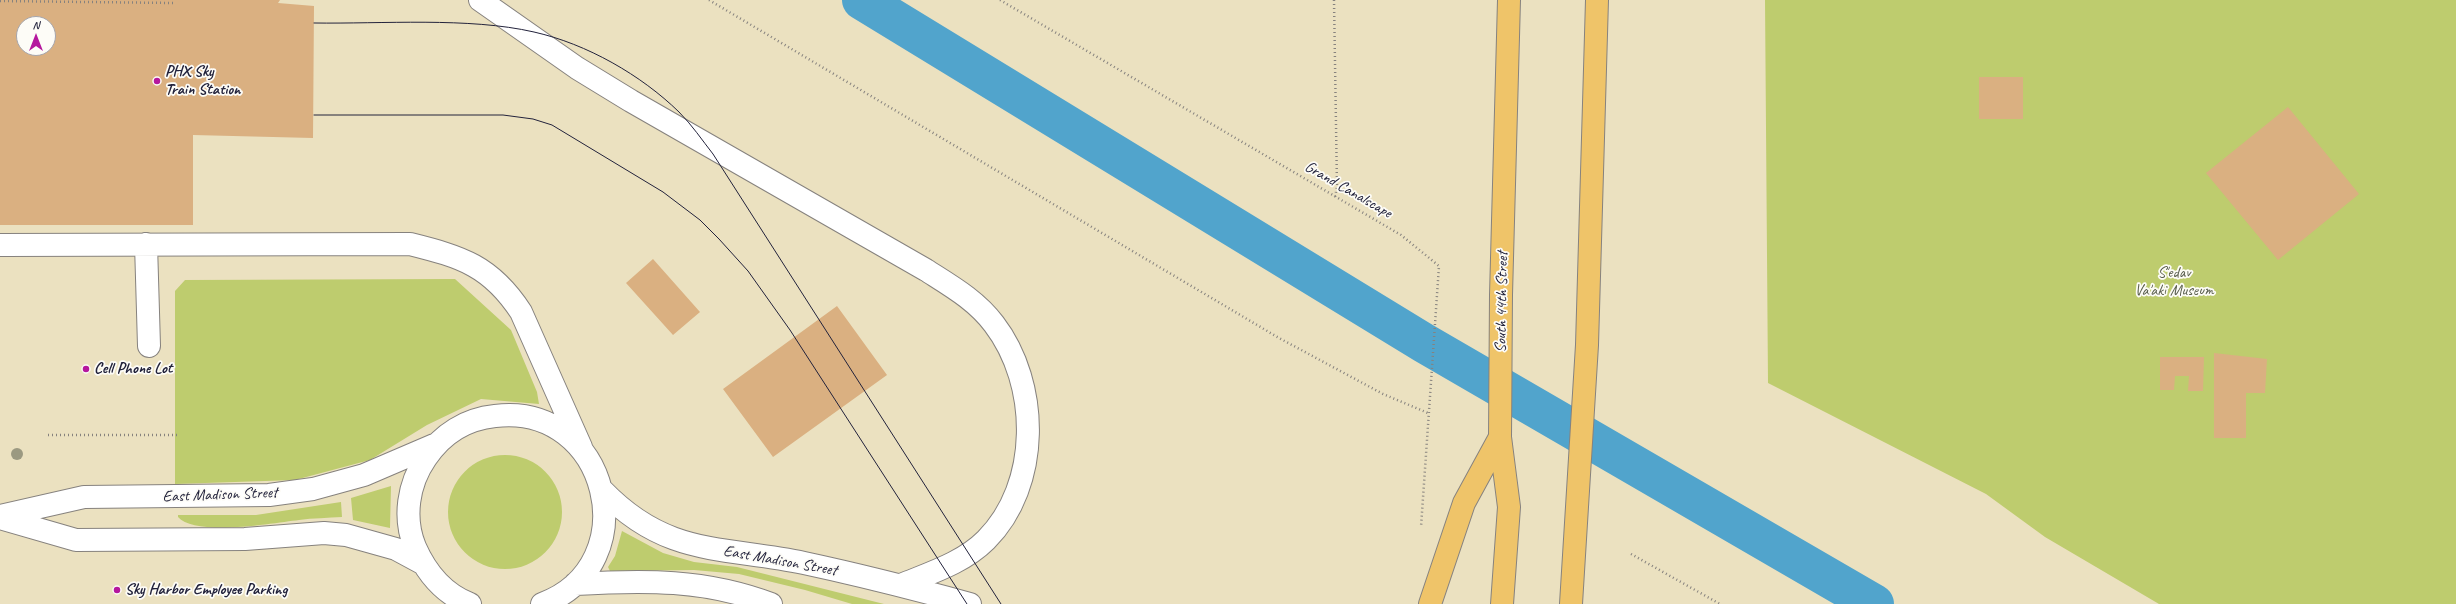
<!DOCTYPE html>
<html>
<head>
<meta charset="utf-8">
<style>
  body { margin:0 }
  #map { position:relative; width:2456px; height:604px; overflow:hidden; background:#ebe1c0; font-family:Caveat,sans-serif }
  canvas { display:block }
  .north { position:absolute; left:16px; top:16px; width:40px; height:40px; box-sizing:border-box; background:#fdfcf7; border:1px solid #a5a5ac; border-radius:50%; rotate:0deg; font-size:11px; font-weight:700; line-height:16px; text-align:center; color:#22223b }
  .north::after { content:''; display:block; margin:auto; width:14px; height:18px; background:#b5179e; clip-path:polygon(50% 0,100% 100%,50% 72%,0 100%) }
</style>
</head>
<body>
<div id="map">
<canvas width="2456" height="604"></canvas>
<div class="north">N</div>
</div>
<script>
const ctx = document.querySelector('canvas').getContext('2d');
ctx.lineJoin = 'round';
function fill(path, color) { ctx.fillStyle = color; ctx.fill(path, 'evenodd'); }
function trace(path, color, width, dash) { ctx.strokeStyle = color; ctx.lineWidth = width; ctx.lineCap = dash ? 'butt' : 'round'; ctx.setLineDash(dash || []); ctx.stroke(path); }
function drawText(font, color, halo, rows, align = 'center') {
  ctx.font = font + ' Caveat,sans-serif'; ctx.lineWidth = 3.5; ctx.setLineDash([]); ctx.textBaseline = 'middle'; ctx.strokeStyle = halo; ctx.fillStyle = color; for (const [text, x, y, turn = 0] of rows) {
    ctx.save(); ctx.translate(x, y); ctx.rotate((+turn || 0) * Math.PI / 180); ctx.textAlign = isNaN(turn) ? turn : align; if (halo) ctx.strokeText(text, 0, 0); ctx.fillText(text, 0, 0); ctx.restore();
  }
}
fill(new Path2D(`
  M1765 0H2456V604H2159L2045 537 1986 494 1768 383Z
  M455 279 511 330 537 392 539 404 481 399 427 425 370 460 295 480 175 484V291L185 280Z
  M448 512a57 57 0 1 1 114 0a57 57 0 1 1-114 0Z
  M391 486 390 528 353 520 351 498Z
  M341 502 342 517C328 518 313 518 299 520 274 523 195 537 178 517V515H256Z
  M622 531 663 553 694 562 737 567 884 604H852L805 590 739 574 694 570 610 571 608 567 615 556Z`), '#becc6e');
trace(new Path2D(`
  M862 0 1424 343 1874 604`), '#51a4cc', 40);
fill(new Path2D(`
  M0 0H280L278 3 314 6 313 138 193 135V225H0ZM24 24H48V48H24Z
  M1979 77H2023V119H1979Z
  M2288 107 2359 194 2278 260 2206 173Z
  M653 259 700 312 673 335 626 283Z
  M837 306 887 375 773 457 723 389Z
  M2214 353 2267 359 2265 393H2246V438H2214Z
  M2160 357H2204L2203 391H2188L2189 376H2175L2174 390H2160Z`), '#dab081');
const minor = new Path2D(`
  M480 0 577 68 631 101 926 270C951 286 976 300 994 324 1040 384 1041 485 986 540 963 563 930 573 901 585
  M146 244 149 346
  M0 245 410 244C462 257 491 266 521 312L581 447
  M603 491C667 557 723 546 804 563 860 575 915 589 970 604
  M0 516 84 497 269 495 313 489 364 475 434 445
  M0 518 76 540 245 539 324 533 346 535 396 549 422 563
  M575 584C644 580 705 579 771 604
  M470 604C444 594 426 572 415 547 403 518 408 484 426 458 442 434 466 419 495 416 609 402 648 565 542 604`);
const major = new Path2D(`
  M1430 604 1464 503 1500 437
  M1502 604 1509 507 1500 437 1501 295 1509 0
  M1571 604 1587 345 1597 0`);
trace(minor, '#86827e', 24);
trace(major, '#86827e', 24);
trace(new Path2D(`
  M709 0 1279 338 1383 394 1428 413
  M1000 0 1401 235 1439 266 1421 527
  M1334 0 1337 187 1335 197
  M0 1 173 3
  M48 435H178
  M1631 554 1720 604`), '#86827e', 2.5, [1, 3]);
trace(minor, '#fff', 22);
trace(major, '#efc469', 22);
trace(new Path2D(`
  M314 23C382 24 469 17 534 32 587 44 641 75 679 112 692 125 702 140 713 154L1001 604
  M314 115H503L533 119 552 125 663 192 700 220 719 239 748 271 790 330 967 604`), '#22223b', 1);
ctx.fillStyle = '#9b9981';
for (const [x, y] of [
  [17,454]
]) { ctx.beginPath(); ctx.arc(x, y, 6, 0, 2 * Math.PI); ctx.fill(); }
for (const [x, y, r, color] of [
  [157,81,4,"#b5179e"],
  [86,369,4,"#b5179e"],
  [117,590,4,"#b5179e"]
]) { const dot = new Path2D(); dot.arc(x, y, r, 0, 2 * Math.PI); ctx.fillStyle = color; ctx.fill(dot); trace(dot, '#fdfcf7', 1.5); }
drawText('bold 16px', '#22223b', '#fdfcf7', [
  ["PHX Sky",165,72],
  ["Train Station",165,90],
  ["Cell Phone Lot",94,369],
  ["Sky Harbor Employee Parking",125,590]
], 'left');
drawText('16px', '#22223b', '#fdfcf7', [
  ["Grand Canalscape",1348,190,30],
  ["South 44th Street",1502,302,-89],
  ["East Madison Street",220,495,-2],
  ["East Madison Street",780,561,10]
]);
drawText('16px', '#595e4d', '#fdfcf7', [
  ["S'edav",2174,273],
  ["Va'aki Museum",2174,291]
]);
</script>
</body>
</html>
